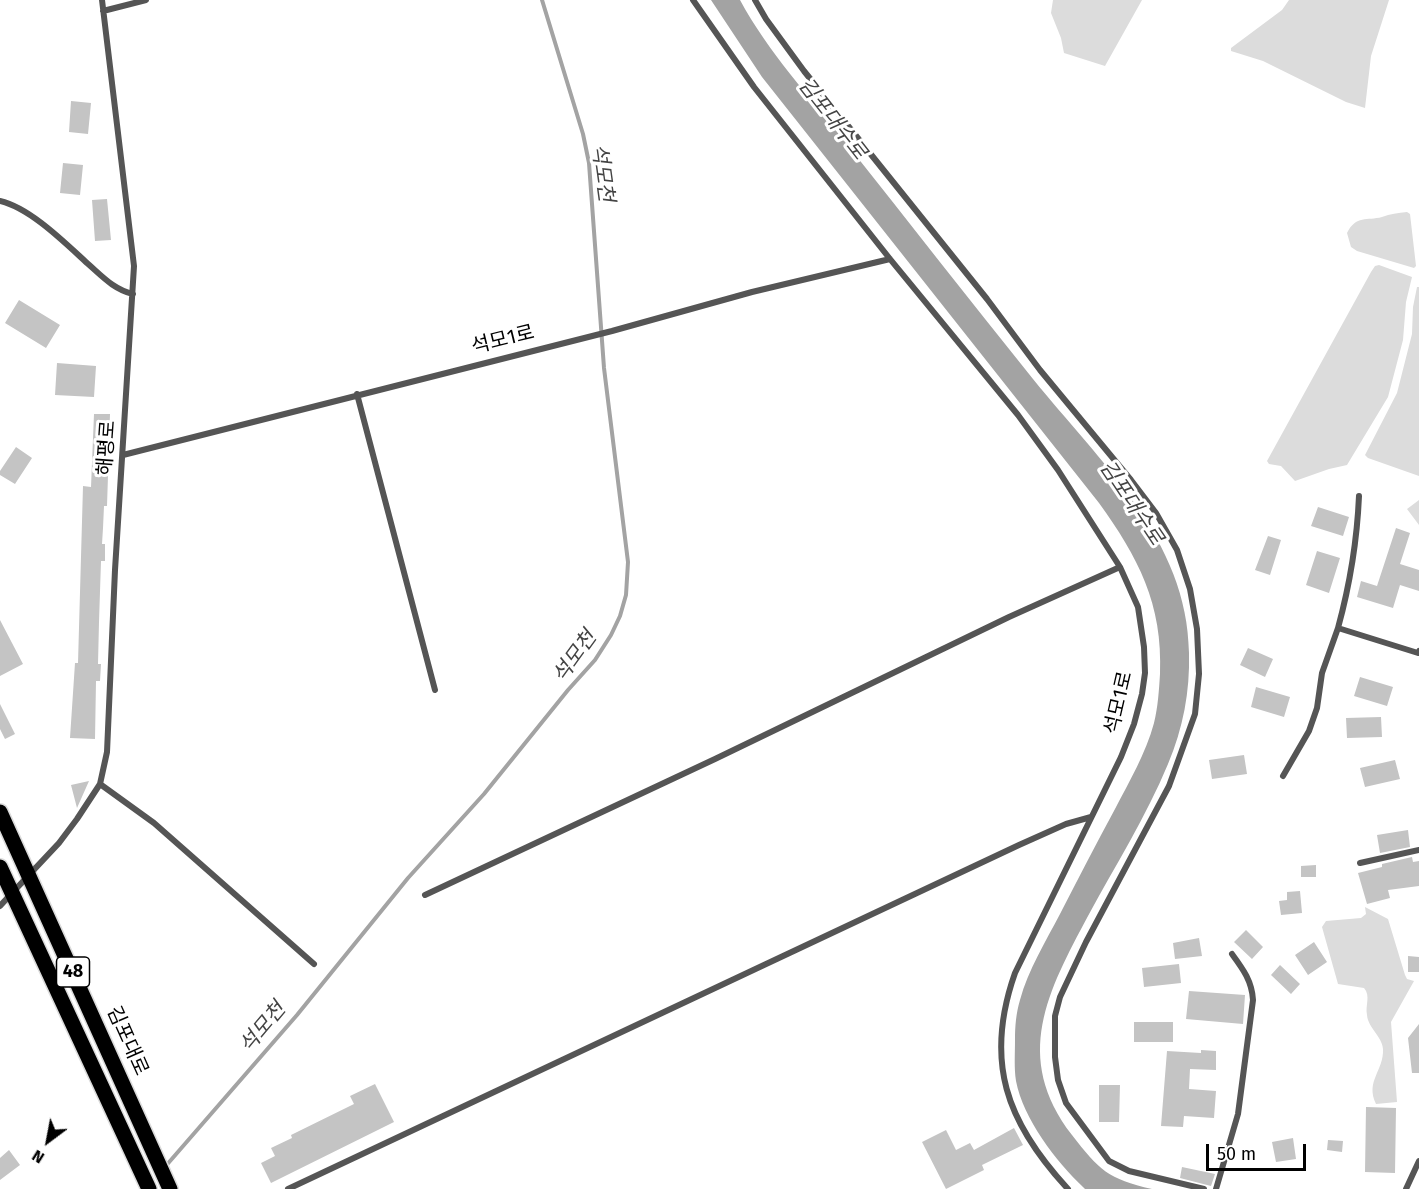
<!DOCTYPE html>
<html>
<head>
<meta charset="utf-8">
<style>
  body { margin:0 }
  #map { position:relative; width:1419px; height:1189px; overflow:hidden; background:#fff; font-family:"Fira Sans",sans-serif }
  canvas { display:block }
  .north { position:absolute; left:18px; top:1111px; width:60px; height:60px; -webkit-text-stroke:4px #fff; paint-order:stroke; rotate:212deg; font-size:16px; font-weight:700; line-height:24px; text-align:center; color:#000 }
  .north::after { content:''; display:block; margin:auto; width:21px; height:27px; background:#000; clip-path:polygon(50% 0,100% 100%,50% 72%,0 100%) }
  .scale { position:absolute; left:1206px; top:1144px; width:100px; height:27px; box-sizing:border-box; border:3px solid #000; border-top:0; padding-left:8px; font-size:18px; line-height:21px; white-space:nowrap; color:#000; -webkit-text-stroke:4px #fff; paint-order:stroke }
</style>
</head>
<body>
<div id="map">
<canvas width="1419" height="1189"></canvas>
<div class="north">N</div>
<div class="scale">50 m</div>
</div>
<script>
const ctx = document.querySelector('canvas').getContext('2d');
ctx.lineJoin = 'round';
function fill(path, color) { ctx.fillStyle = color; ctx.fill(path, 'evenodd'); }
function trace(path, color, width, dash) { ctx.strokeStyle = color; ctx.lineWidth = width; ctx.lineCap = dash ? 'butt' : 'round'; ctx.setLineDash(dash || []); ctx.stroke(path); }
function drawText(font, color, halo, rows, align = 'center') {
  ctx.font = font + ' "Fira Sans","Noto Sans KR",sans-serif'; ctx.lineWidth = 6; ctx.setLineDash([]); ctx.textBaseline = 'middle'; ctx.strokeStyle = halo; ctx.fillStyle = color; for (const [text, x, y, turn = 0] of rows) {
    ctx.save(); ctx.translate(x, y); ctx.rotate((+turn || 0) * Math.PI / 180); ctx.textAlign = isNaN(turn) ? turn : align; if (halo) ctx.strokeText(text, 0, 0); ctx.fillText(text, 0, 0); ctx.restore();
  }
}
fill(new Path2D(`
  M1053 0H1142L1105 66 1064 53 1061 38 1051 13Z
  M1289 0H1389L1371 56 1365 108 1346 102 1263 61 1231 51V48L1235 45 1282 10Z
  M1407 212 1410 214 1416 266 1414 268 1357 251 1351 247 1347 233C1356 215 1367 221 1382 217 1390 214 1398 213 1407 212Z
  M1379 265 1412 277 1406 302 1403 340 1388 397 1347 465 1329 469 1295 481 1281 466 1269 464 1267 461 1371 272 1375 266Z
  M1417 287H1419V476L1368 458 1365 455 1397 393 1412 334 1413 307Z
  M1419 500V525L1407 509Z
  M1365 907 1388 919 1405 975 1407 979 1414 981 1391 1022 1397 1102 1376 1104C1365 1081 1384 1071 1383 1049 1382 1036 1368 1028 1367 1015 1365 1005 1371 996 1364 988L1338 984 1322 927 1326 921 1361 918 1366 914Z`), '#dcdcdc');
fill(new Path2D(`
  M711 0H740C768 52 810 97 846 143 909 222 970 301 1033 379 1099 461 1188 540 1189 653 1190 692 1183 728 1168 764 1146 817 1115 866 1088 916 1048 991 1012 1057 1072 1135 1099 1170 1108 1179 1152 1189H1085L1083 1187C1056 1162 1023 1118 1016 1081 1014 1068 1015 1054 1015 1040 1015 1027 1016 1013 1020 1000 1028 970 1046 941 1060 914 1078 879 1096 844 1115 809 1129 782 1146 753 1154 723 1158 707 1159 690 1160 674 1163 604 1138 557 1099 503L762 77Z`), '#a3a3a3');
trace(new Path2D(`
  M164 1168 297 1015 408 878 484 794 568 690 595 660 611 635 620 616 626 595 628 562 604 368 589 163 583 134 542 0`), '#a3a3a3', 4);
fill(new Path2D(`
  M71 101 91 103 88 134 69 132Z
  M63 163 83 165 80 195 60 193Z
  M107 199 111 240 95 241 92 200Z
  M19 300 60 325 46 348 5 323Z
  M57 363 96 366 94 397 55 395Z
  M94 414H110L107 506H104L103 528 102 544H105V561H101L99 622 98 664H101L100 681H96L95 739 70 738 75 663H78L83 486 91 487Z
  M16 447 32 458 15 484 0 475V471Z
  M1318 507 1349 517 1343 536 1311 526Z
  M1396 528 1410 533 1400 564 1419 570V591L1400 585 1393 608 1357 597 1361 581 1377 586Z
  M1268 536 1281 540 1270 575 1255 570Z
  M1317 551 1340 558 1329 593 1306 585Z
  M0 620 23 664 0 676Z
  M1248 648 1273 659 1265 677 1240 665Z
  M1360 677 1393 687 1387 706 1354 696Z
  M1256 687 1290 697 1284 717 1251 707Z
  M0 704 15 734 5 739 0 729Z
  M1381 717 1382 737 1347 738 1346 718Z
  M1244 755 1247 774 1212 779 1209 760Z
  M1395 760 1400 779 1365 787 1360 768Z
  M89 781 77 808 71 785Z
  M1408 830 1410 847 1380 853 1377 835Z
  M1412 857 1413 862 1419 861V886L1388 890 1390 898 1367 904 1358 873 1382 867V864Z
  M1316 865V877H1301V866Z
  M1300 891 1302 913 1281 915 1279 901 1287 900V892Z
  M1246 930 1263 947 1252 959 1234 942Z
  M1199 938 1202 956 1175 959 1173 943Z
  M1314 942 1327 962 1308 975 1295 955Z
  M1408 956 1419 957V972H1408Z
  M1179 964 1181 983 1144 987 1142 968Z
  M1280 965 1300 984 1291 994 1271 975Z
  M1189 991 1245 995 1243 1024 1186 1019Z
  M1134 1022H1173V1042H1134Z
  M1419 1024V1073H1412L1408 1038Z
  M1201 1050 1216 1051V1070L1190 1069 1189 1089 1216 1091 1214 1118 1184 1116 1183 1127 1161 1126 1167 1051 1201 1053Z
  M375 1084 394 1122 271 1183 261 1163 275 1156 271 1148 292 1138 291 1135 354 1104 350 1096Z
  M1099 1085H1120L1119 1122H1099Z
  M1366 1107 1396 1108 1395 1173 1365 1172Z
  M1014 1128 1023 1145 982 1165 984 1170 946 1189 922 1142 946 1130 956 1150 970 1143 974 1150Z
  M1293 1138 1296 1159 1276 1162 1272 1142Z
  M1328 1140 1343 1141 1342 1152 1327 1150Z
  M9 1150 20 1165 0 1180V1158Z
  M1182 1167 1215 1174 1211 1186 1180 1178Z`), '#c4c4c4');
const primary = new Path2D(`
  M0 812 170 1189
  M0 867 149 1189`);
trace(primary, '#dbdbdb', 18);
trace(new Path2D(`
  M693 0 754 87 890 259 1018 415 1058 470 1120 567 1138 607 1144 647 1145 673 1142 694 1134 724 1121 757 1015 973C984 1061 1006 1122 1068 1189
  M755 0 766 19 804 71 987 299 1040 370 1131 480 1156 513 1177 550 1190 589 1197 629 1199 674 1195 714 1169 786 1086 942 1060 997 1055 1016V1057L1058 1080 1066 1103 1109 1161 1129 1171 1204 1189
  M103 11 146 0
  M0 201C30 208 64 242 87 263 102 276 113 289 133 294
  M357 394 435 690
  M123 455 612 331 752 292 890 259
  M1338 628C1350 584 1357 542 1359 496
  M1283 776 1309 731 1317 708 1322 673 1338 628 1418 653 1419 651
  M100 784 154 823 314 964
  M1360 863 1419 850
  M425 895 715 759 1009 617 1120 567
  M0 906 59 843 77 819 100 784 107 752 115 570 134 266 102 0
  M288 1189 1019 845 1066 824 1091 817
  M1216 1189 1238 1114 1253 1000C1252 981 1243 969 1232 954
  M1406 1189 1419 1161`), '#555', 6);
trace(primary, '#000', 15);
for (const [x, y, w] of [
  [73,972,33]
]) { const box = new Path2D(); box.roundRect(x - w / 2, y - 15, w, 30, 4.5); ctx.fillStyle = '#fff'; ctx.fill(box); trace(box, '#000', 1.5); }
drawText('bold 18px', '#000', null, [
  ["48",73,972]
]);
drawText('20px', '#000', '#fff', [
  ["석모1로",503,340,-14],
  ["해평로",107,448,-86],
  ["석모1로",1119,703,-77],
  ["김포대로",127,1041,66]
]);
drawText('italic 21px', '#444', '#fff', [
  ["김포대수로",832,119,52],
  ["석모천",602,173,82],
  ["김포대수로",1131,503,56],
  ["석모천",575,657,-54],
  ["석모천",263,1028,-50]
]);
</script>
</body>
</html>
